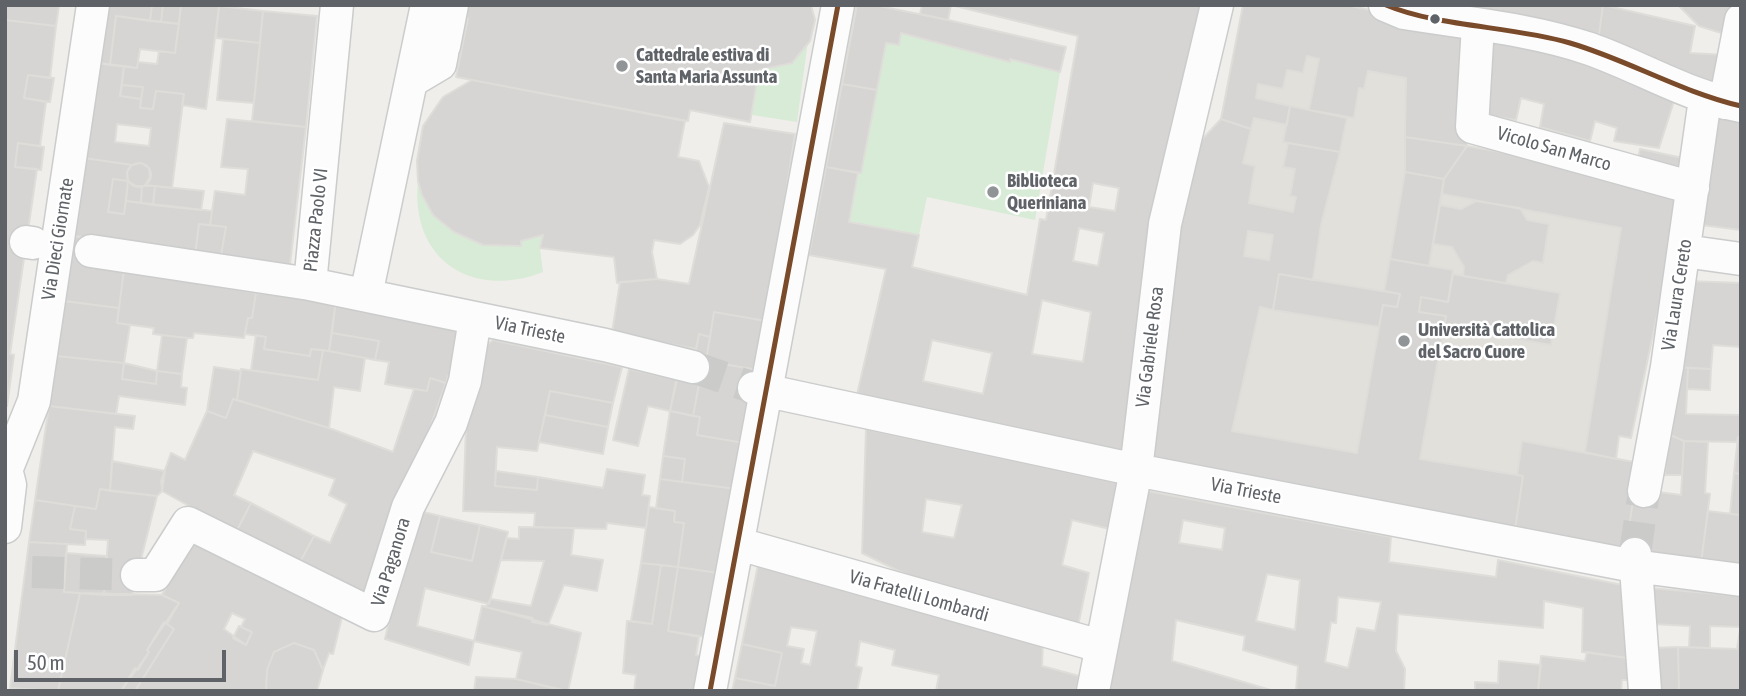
<!DOCTYPE html>
<html>
<head>
<meta charset="utf-8">
<style>
  body { margin:0 }
  #map { position:relative; width:1746px; height:696px; overflow:hidden; background:#efeeea; font-family:"Asap Condensed",sans-serif }
  canvas { display:block }
  .frame { position:absolute; inset:0; border:7px solid #5f6368; pointer-events:none }
  .scale { position:absolute; left:14px; top:650px; width:212px; height:32px; box-sizing:border-box; border:4px solid #5f6368; border-top:0; padding-left:9px; font-size:21px; line-height:24px; white-space:nowrap; color:#5f6368; -webkit-text-stroke:5px #fff; paint-order:stroke }
</style>
</head>
<body>
<div id="map">
<canvas width="1746" height="696"></canvas>
<div class="frame"></div>
<div class="scale">50 m</div>
</div>
<script>
const ctx = document.querySelector('canvas').getContext('2d');
ctx.lineJoin = 'round';
function fill(path, color) { ctx.fillStyle = color; ctx.fill(path, 'evenodd'); }
function trace(path, color, width, dash) { ctx.strokeStyle = color; ctx.lineWidth = width; ctx.lineCap = dash ? 'butt' : 'round'; ctx.setLineDash(dash || []); ctx.stroke(path); }
function drawText(font, color, halo, rows, align = 'center') {
  ctx.font = font + ' "Asap Condensed",sans-serif'; ctx.lineWidth = 5; ctx.setLineDash([]); ctx.textBaseline = 'middle'; ctx.strokeStyle = halo; ctx.fillStyle = color; for (const [text, x, y, turn = 0] of rows) {
    ctx.save(); ctx.translate(x, y); ctx.rotate((+turn || 0) * Math.PI / 180); ctx.textAlign = isNaN(turn) ? turn : align; if (halo) ctx.strokeText(text, 0, 0); ctx.fillText(text, 0, 0); ctx.restore();
  }
}
fill(new Path2D(`
  M1243 5H1345L1467 146 1632 175 1669 245 1631 438 1619 436 1616 458 1639 463 1625 552 1142 457 1195 147 1221 119Z`), '#e2e0da');
fill(new Path2D(`
  M901 33 1009 62 1010 59 1060 72 1035 220 927 197 919 235 849 222 886 43 899 45Z
  M808 41 797 122 752 115 759 70 792 63Z
  M418 181C429 230 474 249 521 246V241L543 235 540 248 543 272C471 300 410 259 418 181Z`), '#d8ebd6');
const building = new Path2D(`
  M5 5H63L59 6 56 26 5 20Z
  M105 5H152L150 21 116 16 110 65 98 63Z
  M152 5H163L161 22 150 21Z
  M163 5H181L179 24 161 22Z
  M181 5 219 6 206 109 182 105 184 94 156 91 153 109 140 108 143 87 122 85 124 66 137 68 138 62 157 64 159 51 175 53Z
  M461 5H811L815 20 810 41 792 63 759 70 750 122 690 110 688 121 456 77 468 18 459 16Z
  M857 5H874L948 20 1066 47 1060 72 1010 59V62L901 33 899 45 886 43 877 90 842 84Z
  M922 5H951L948 20 920 14Z
  M951 5H1205L1125 454 856 399 886 269 809 255 826 167 858 173 849 222 919 235 912 267 1027 295 1040 219 1046 220 1078 36ZM1093 183 1119 188 1115 211 1089 207ZM1079 228 1104 233 1098 266 1073 261ZM1042 300 1091 312 1083 362 1032 354ZM932 340 992 353 983 394 923 381Z
  M1243 5H1346L1469 31 1467 146 1405 137 1406 78 1368 71 1364 89 1359 88 1354 118 1309 110 1319 59 1307 56 1303 73 1287 70 1283 89 1258 84 1256 98 1290 106 1287 125 1254 118 1251 129 1221 119Z
  M1407 5H1603L1598 42Z
  M1603 5 1695 26 1690 53 1726 55 1722 97 1598 42Z
  M1738 5 1731 36 1699 26 1679 6Z
  M219 6 263 11 260 43 216 38Z
  M263 11 317 16 306 127 252 121Z
  M116 16 179 24 175 53 140 49 137 68 110 65Z
  M5 20 56 26 50 78 28 75 24 98 46 102 40 146 18 143 15 167 37 169 10 354 14 355 7 406Z
  M1484 36 1519 40 1606 69 1674 101 1659 148 1614 141 1617 128 1595 121 1590 141 1540 127 1544 104 1521 98 1516 120 1479 114Z
  M223 39 260 43 254 103 217 100Z
  M98 63 124 66 120 96 141 99 140 108 153 109 156 91 184 94 172 188 145 185 150 177 149 168 141 163 132 165 84 158ZM117 124 151 128 149 146 115 142Z
  M28 75 54 78 50 102 24 98Z
  M472 80 685 121 678 157 699 161 709 187 700 225 693 235 680 244 654 240 652 252 657 279 617 283 614 257 540 248 543 235 521 241V246L483 245 454 232 433 215 422 195 418 181 417 161 423 126 443 97Z
  M842 84 877 90 861 173 826 167Z
  M122 85 143 87 141 99 120 96Z
  M1290 106 1347 118 1340 152 1283 142Z
  M1713 108 1741 112V230L1694 224Z
  M227 119 306 127 289 273 220 261 226 227 210 225 215 191 245 195 248 169 221 167Z
  M1221 119 1251 129 1243 163 1255 166 1249 203 1293 212 1296 197 1290 196 1295 169 1283 167 1288 143 1340 152 1321 225 1313 280 1279 274 1273 310 1260 307 1232 431 1357 453 1383 305 1397 307 1400 294 1384 291 1390 259 1453 270 1448 302 1421 297 1419 312 1446 316 1420 459 1523 476 1515 530 1142 457 1173 228 1195 147ZM1248 231 1273 235 1269 260 1244 256Z
  M724 123 795 134 766 321 714 312 710 337 699 334 696 349 612 333 620 282 657 279 689 284Z
  M1405 137 1467 146 1444 179 1405 172Z
  M18 143 44 147 41 170 15 167Z
  M1467 146 1632 175 1682 198 1631 438 1619 436 1616 459 1585 452 1621 228 1442 194 1444 179Z
  M1640 149 1683 158 1680 177 1636 168Z
  M84 158 132 165 127 172 128 181 113 179 108 212 124 214 126 201 212 211 210 225 199 224 195 256 73 236Z
  M127 175a12 12 0 1 1 24 0a12 12 0 1 1-24 0Z
  M1405 172 1444 179 1429 266 1390 259Z
  M113 179 128 181 124 214 108 212Z
  M128 181 136 186H142L141 203 126 201Z
  M142 186H155L153 205 141 203Z
  M155 186 204 191 201 210 153 205Z
  M1476 201 1520 208 1527 220 1549 224 1543 263 1533 261 1508 275 1506 283 1463 276 1464 267 1452 247 1433 244 1440 205 1461 209Z
  M199 224 226 227 220 261 195 256Z
  M73 236 93 238 124 270 119 308 64 301Z
  M124 270 256 293 252 318H248L244 338 194 333 193 338H187L153 334 154 328 117 323Z
  M1279 274 1400 294 1397 307 1383 305 1379 327 1273 310Z
  M1453 274 1560 293 1551 345 1444 326 1446 316 1419 312 1421 297 1448 302Z
  M1686 281 1741 283V347L1713 345 1711 369 1676 367Z
  M256 293 336 300 329 351 311 349 310 356 264 349 266 337 245 334 248 318H252Z
  M336 300 455 326 465 344 458 379 448 376 446 383 430 378 427 391 385 384 389 362 375 360 379 341 332 333Z
  M64 301 119 308 117 323 130 325 124 363 56 356Z
  M714 312 766 321 758 370 706 361Z
  M332 333 379 341 375 360 329 351Z
  M699 334 710 337 706 361 758 370 744 443 697 435 700 417 693 416 700 379 691 378Z
  M162 335 187 338 182 374 157 371Z
  M256 335 266 337 264 349 310 356 311 349 323 350 318 380 251 370Z
  M493 340 622 367 613 403 550 391 537 451 497 447 495 486 537 490 538 477 603 488 607 469 645 475 642 495 650 496 646 528 607 523 606 529 534 527 535 513 463 511 466 428 477 353Z
  M323 350 365 358 360 391 334 387 329 428 237 400 241 369 318 380Z
  M56 356 124 363 122 379 156 384 157 371 182 374 181 387 187 388 185 405 119 396 116 414 49 406Z
  M124 363 157 371 156 384 122 379Z
  M679 366 700 379 693 416 670 411Z
  M214 367 241 371 237 400 233 399 226 418 207 411Z
  M1676 367 1688 368 1686 414 1741 415V438L1738 437 1737 442 1684 441 1668 434Z
  M1688 368 1711 369 1710 390 1687 389Z
  M629 369 677 380 670 411 648 406 638 446 613 440Z
  M430 378 446 383 367 601 299 564 314 536 330 543 347 504 329 495 335 479 253 451 234 495 251 503 236 532 162 491 161 481 171 453 185 460 207 411 226 418 233 399 329 428 393 452 414 389 427 391Z
  M550 391 613 403 608 427 545 415Z
  M49 406 135 416 133 429 115 427 110 491 100 489 96 509 35 500Z
  M670 411 700 417 697 435 744 443 736 489 682 482 685 459 663 456Z
  M545 415 608 427 603 454 539 442Z
  M866 429 1123 484 1114 530 1072 520 1062 565 1089 573 1077 631 946 594 862 553ZM926 499 962 505 954 538 922 532Z
  M1668 434 1684 441 1682 475H1665Z
  M1738 437 1741 438V474L1734 473Z
  M1522 441 1639 463 1625 552 1515 530 1523 476 1517 475Z
  M1684 441 1708 442 1705 493 1710 494 1701 563 1625 552 1635 489 1681 495Z
  M663 456 685 459 682 482 660 479Z
  M112 461 165 471 162 491 157 496 110 491Z
  M496 471 538 477 537 490 495 486Z
  M1734 473 1741 474V515L1730 514Z
  M660 479 736 489 718 573 678 567 684 523 674 522 675 511 656 508Z
  M100 489 157 496 132 595H104L108 540 86 539V531L70 529 75 506 96 509Z
  M1142 490 1391 537 1389 562 1496 577 1498 560 1622 585 1627 658 1582 652 1583 608 1544 601 1543 628 1398 614 1396 651 1405 669 1404 691H1296L1298 666 1243 650 1245 636 1176 620 1172 661 1274 691H1105ZM1183 520 1225 528 1222 550 1179 543ZM1267 574 1300 580 1295 630 1256 621ZM1338 597 1381 602 1375 631 1357 628 1348 668 1325 662 1331 622 1336 623Z
  M35 500 75 506 70 529 86 531 85 545 29 542Z
  M251 503 314 536 299 564 236 532Z
  M649 507 675 511 674 522 684 523 678 567 641 563Z
  M415 510 440 516 431 552 472 561 480 525 508 532 489 604 425 588 417 626 474 641 469 665 385 639Z
  M1708 511 1741 515V567L1701 563Z
  M440 516 480 525 472 561 431 552Z
  M519 527 574 528 571 555 603 560 597 591 564 585 548 625 532 622 533 618 485 607 491 599 531 606 544 561 501 560 507 538 519 539Z
  M193 539 343 613 333 654 329 653 323 670 314 650 294 643 274 652 267 670 266 691H135L174 629 167 624 179 603 162 595ZM232 613 245 619 241 627 252 632 246 645 224 629Z
  M29 542 67 544 64 592 80 593 58 691 10 688Z
  M66 553 106 556 104 595 64 592Z
  M641 563 661 565 652 624 631 621Z
  M661 565 678 567 668 631 699 637 696 655 700 656 694 691H634L636 675 623 673 627 621 652 624Z
  M758 565 1043 641 1042 666 1079 676 1076 691H936L939 675 892 665 895 650 860 641 856 666 862 668 857 691H732L735 678 775 686 782 653 742 644ZM791 627 817 631 810 665 801 663 804 649 787 646Z
  M678 567 718 573 706 637 668 631Z
  M1650 588 1741 596 1740 627 1710 626V648L1689 647 1690 626 1652 624Z
  M80 593 162 595 179 603 147 650 149 652 138 670 135 668 121 691H58Z
  M482 606 581 633 568 691 516 679 522 652 474 641Z
  M164 622 174 629 135 691H121L149 652 147 650Z
  M1741 624V691H1679L1678 647 1737 649Z
  M239 626 252 632 246 645 233 638Z
  M294 643 314 650 323 670 317 691H266L267 670 274 652Z
  M742 644 782 653 775 686 735 678Z
  M1678 647 1679 691H1655L1653 648Z
  M1587 652 1627 658 1629 680H1622L1621 691H1538L1541 656 1585 661Z
  M1499 661 1541 665 1538 691H1475V682L1498 683Z
  M476 677 516 679 553 688 552 691H474Z`);
fill(building, '#d6d5d3');
trace(building, '#deddd9', 2);
trace(new Path2D(`
  M693 367 754 388
  M1635 554 1644 491
  M32 572 137 575`), '#cbcbca', 32, [32, 16]);
const minor = new Path2D(`
  M1385 5 1404 13C1466 23 1531 29 1590 49 1641 67 1687 96 1741 106
  M1478 25 1472 127 1693 188
  M444 46 452 5
  M413 80 440 64 442 54
  M1725 103 1741 20
  M26 242 33 243
  M91 251 310 284 605 345 693 367
  M1684 251 1741 259
  M310 284 337 5
  M366 295 427 5
  M754 388 1136 470 1634 566 1741 580
  M5 465 10 485 5 527
  M7 468 34 401 93 5
  M1644 491 1667 367 1705 99
  M739 544 1100 646
  M1635 554 1645 691
  M137 575H155L188 523 374 615 408 507 451 423 465 381 475 319
  M710 691 838 5
  M1093 691 1136 470 1165 224 1217 5`);
trace(minor, '#cbcccc', 35);
trace(minor, '#fdfcfc', 32);
trace(new Path2D(`
  M1386 5C1438 27 1512 26 1570 43 1628 60 1681 92 1741 106
  M710 691 838 5`), '#7a4b2a', 5);
for (const [x, y, r, color] of [
  [1435,19,6,"#5f6368"],
  [622,66,7,"#919496"],
  [993,192,7,"#919496"],
  [1404,341,7,"#919496"]
]) { const dot = new Path2D(); dot.arc(x, y, r, 0, 2 * Math.PI); ctx.fillStyle = color; ctx.fill(dot); trace(dot, '#fff', 2.5); }
drawText('bold 19px', '#5f6368', '#fff', [
  ["Cattedrale estiva di",636,55],
  ["Santa Maria Assunta",636,77],
  ["Biblioteca",1007,181],
  ["Queriniana",1007,203],
  ["Università Cattolica",1418,330],
  ["del Sacro Cuore",1418,352]
], 'left');
drawText('19px', '#5f6368', '#fff', [
  ["Vicolo San Marco",1554,149,16],
  ["Piazza Paolo VI",316,220,-84],
  ["Via Dieci Giornate",58,239,-81],
  ["Via Laura Cereto",1677,295,-81],
  ["Via Trieste",530,330,12],
  ["Via Gabriele Rosa",1150,347,-83],
  ["Via Trieste",1246,491,11],
  ["Via Paganora",391,562,-73],
  ["Via Fratelli Lombardi",919,596,16]
]);
</script>
</body>
</html>
